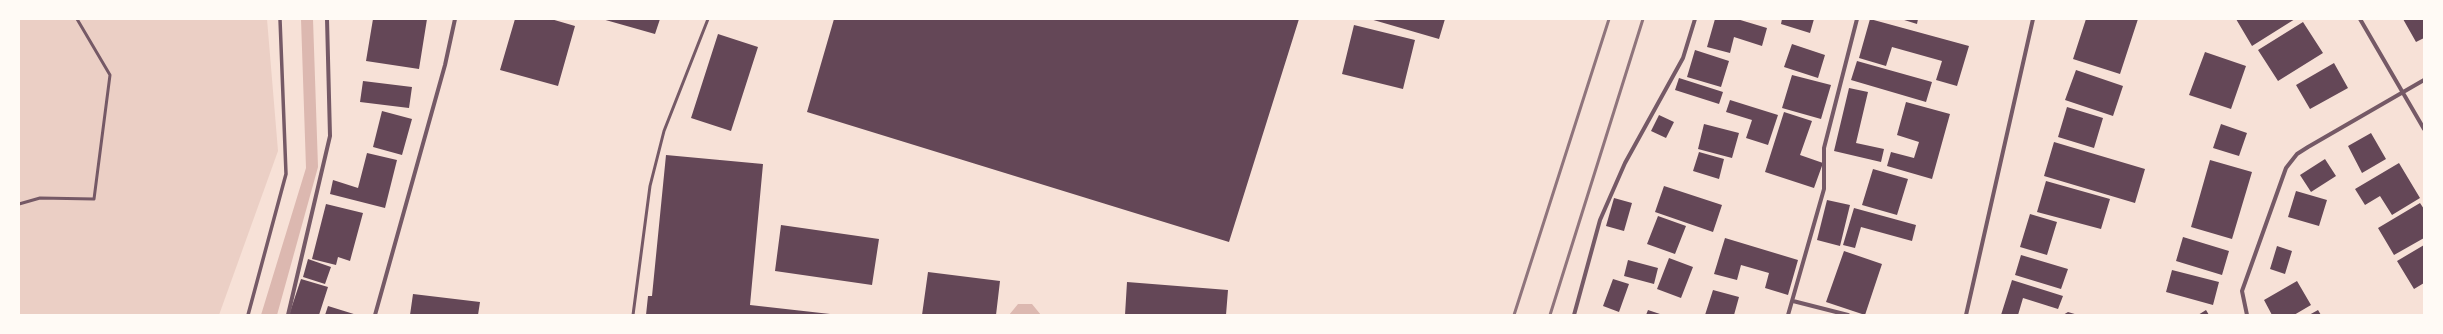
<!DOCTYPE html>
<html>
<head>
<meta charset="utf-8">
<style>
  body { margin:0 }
  #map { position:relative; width:2443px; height:334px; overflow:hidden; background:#f7e1d7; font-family:"Alegreya Sans",sans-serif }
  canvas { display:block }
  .frame { position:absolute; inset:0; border:20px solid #fffaf5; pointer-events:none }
</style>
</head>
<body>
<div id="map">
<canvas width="2443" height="334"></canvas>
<div class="frame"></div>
</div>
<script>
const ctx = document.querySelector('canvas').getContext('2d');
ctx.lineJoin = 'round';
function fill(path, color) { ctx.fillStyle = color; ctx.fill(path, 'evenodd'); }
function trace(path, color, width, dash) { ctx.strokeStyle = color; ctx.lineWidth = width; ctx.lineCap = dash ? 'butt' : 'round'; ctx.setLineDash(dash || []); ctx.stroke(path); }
fill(new Path2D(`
  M19 19H267L278 151 219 315H19Z`), '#ebcfc5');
fill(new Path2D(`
  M301 19H313L318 167 277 315H261L306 168Z
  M1018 304H1032L1041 315H1009Z`), '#dcb8b0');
fill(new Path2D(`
  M373 19H427L419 69 366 61Z
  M515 19H551L575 26 558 86 500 70Z
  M602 19H660L655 34Z
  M834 19H1299L1229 242 807 112Z
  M1370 19H1445L1439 39Z
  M1715 19H1737L1767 28 1762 46 1734 37 1730 53 1707 47Z
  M1782 19H1814L1810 33 1781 24Z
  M1870 19 1969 46 1957 86 1936 80 1942 61 1892 47 1886 66 1859 58Z
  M1901 19H1918L1917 24Z
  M2086 19H2138L2120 74 2073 59Z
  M2236 19H2295L2252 46Z
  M2403 19H2424V38L2416 42Z
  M2303 22 2323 53 2278 81 2258 50Z
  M1354 25 1415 40 1403 89 1342 74Z
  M718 34 758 47 731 131 691 118Z
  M1792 44 1825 55 1818 78 1784 67Z
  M1695 50 1729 61 1721 87 1687 77Z
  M2205 52 2246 66 2231 109 2189 95Z
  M1857 61 1932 82 1926 102 1851 80Z
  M2334 63 2348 88 2310 109 2296 85Z
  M2076 70 2123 86 2113 116 2065 100Z
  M1792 75 1831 85 1821 119 1782 108Z
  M1679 78 1723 92 1719 104 1675 90Z
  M363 81 412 87 409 108 360 102Z
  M1849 88 1868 92 1856 143 1884 149 1881 162 1834 151Z
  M1730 100 1778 115 1768 145 1746 138 1752 120 1726 112Z
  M1906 102 1950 114 1932 179 1887 166 1891 152 1914 158 1919 142 1897 135Z
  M2067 107 2103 118 2094 148 2058 137Z
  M382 111 412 119 402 155 373 147Z
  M1784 112 1812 121 1800 155 1823 163 1814 188 1765 172Z
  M1659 115 1674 122 1666 138 1651 131Z
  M1704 124 1739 133 1732 158 1698 149Z
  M2221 124 2247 133 2239 156 2213 148Z
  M2371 133 2386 159 2362 173 2348 146Z
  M2054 142 2145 169 2135 203 2044 176Z
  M1699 152 1724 159 1719 179 1693 171Z
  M367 153 397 160 385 208 330 194 333 180 358 188Z
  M666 155 763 164 750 305 839 315H646L648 296H652Z
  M2325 159 2336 176 2311 192 2300 175Z
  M2210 160 2252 172 2232 239 2191 227Z
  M2399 163 2420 198 2392 215 2380 196 2365 205 2355 189Z
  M1873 169 1908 179 1897 215 1862 205Z
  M2046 181 2110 199 2101 229 2037 212Z
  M1664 186 1722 205 1713 232 1655 212Z
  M2296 191 2327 200 2319 226 2288 217Z
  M1614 198 1632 203 1624 231 1606 226Z
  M1827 200 1850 205 1840 246 1817 240Z
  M2420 203 2424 209V238L2394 255 2378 228Z
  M326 204 363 213 350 261 338 257 336 265 312 259Z
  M1854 208 1916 225 1912 241 1861 227 1855 248 1843 245Z
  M2030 214 2057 222 2047 255 2020 247Z
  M1658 216 1686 226 1675 254 1647 244Z
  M781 225 879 239 872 285 775 271Z
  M2183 237 2229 251 2222 275 2176 261Z
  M1725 238 1798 260 1788 295 1765 288 1769 273 1741 265 1737 280 1714 274Z
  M2424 245V283L2414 289 2397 261Z
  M2277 246 2292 251 2285 274 2270 269Z
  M1844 251 1882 264 1865 315 1826 302Z
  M2021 255 2068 269 2061 289 2015 275Z
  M1669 258 1693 267 1681 298 1657 289Z
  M308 259 331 267 325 284 303 277Z
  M1628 260 1658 268 1654 284 1624 276Z
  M2172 270 2219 282 2213 305 2166 292Z
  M928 272 1000 281 996 315H922Z
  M301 279 328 287 319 315H289Z
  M1613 279 1629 284 1619 312 1603 306Z
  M2012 280 2063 296 2058 309 2023 298 2018 315H2001Z
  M2297 281 2311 305 2294 315H2272L2264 300Z
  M1127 282 1228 290 1226 315H1125Z
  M1713 290 1739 297 1734 315H1705Z
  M413 294 480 302 478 315H410Z
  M328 306 357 315H325Z
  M1648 310 1663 315H1646Z
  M2206 310 2209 315H2198Z
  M2318 310 2321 315H2309Z
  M2068 312 2078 315H2063Z`), '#644757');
trace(new Path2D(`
  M19 204 40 198 94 199 110 75 77 19
  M633 315 650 186 664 131 708 19`), '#755966', 3);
trace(new Path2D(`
  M248 315 286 174 280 19`), '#755966', 3.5);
trace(new Path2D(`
  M2360 19 2424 129
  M1793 301 1848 315
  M288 315 330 136 327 19
  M375 315 445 65 455 19
  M1574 315 1600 220 1625 163 1683 58 1695 19
  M1788 315 1824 189V148L1857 19
  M1966 315 2033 19
  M2247 315 2242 291 2286 168 2297 154 2308 147 2424 80`), '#755966', 4);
trace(new Path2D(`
  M1514 315 1609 19
  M1550 315 1643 19`), '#8f747c', 3);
</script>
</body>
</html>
